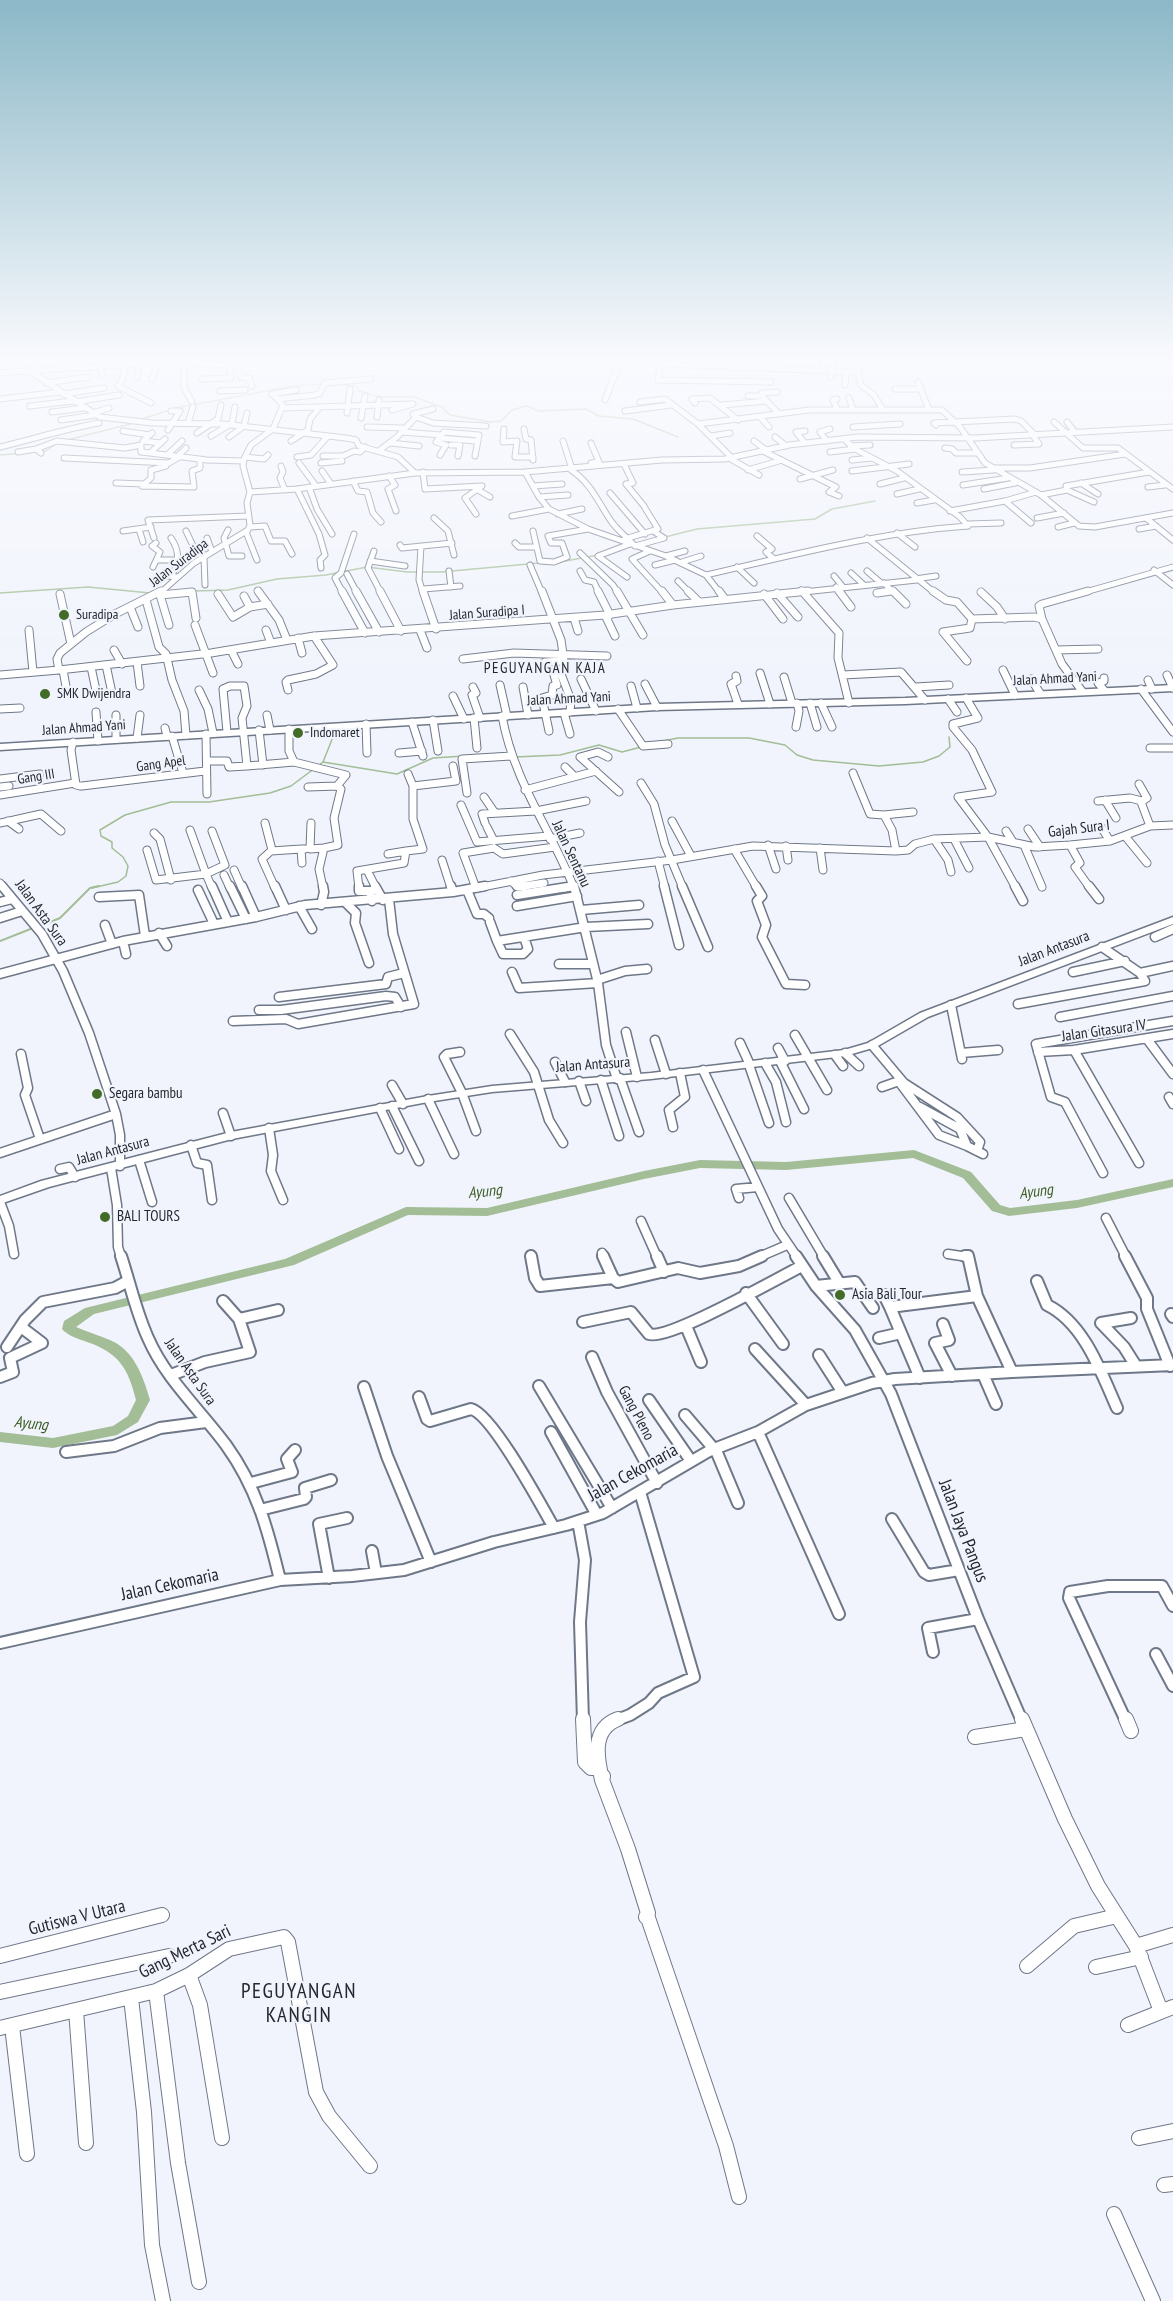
<!DOCTYPE html>
<html>
<head>
<meta charset="utf-8">
<style>
  body { margin:0 }
  canvas { display:block; background:#f1f4fc }
</style>
</head>
<body>
<canvas width="1173" height="2301"></canvas>
<script>
const ctx = document.querySelector('canvas').getContext('2d');
ctx.lineJoin = 'round';
function trace(path, color, width, dash) { ctx.strokeStyle = color; ctx.lineWidth = width; ctx.lineCap = dash ? 'butt' : 'round'; ctx.setLineDash(dash || []); ctx.stroke(path); }
function fill(path, color) { ctx.fillStyle = color; ctx.fill(path, 'evenodd'); }
function drawText(font, color, halo, rows, align = 'center') {
  ctx.font = font + ' "PT Sans Narrow",sans-serif'; ctx.lineWidth = 4.5; ctx.setLineDash([]); ctx.textBaseline = 'middle'; ctx.strokeStyle = halo; ctx.fillStyle = color; for (const [text, x, y, turn = 0] of rows) {
    ctx.save(); ctx.translate(x, y); ctx.rotate((+turn || 0) * Math.PI / 180); ctx.textAlign = isNaN(turn) ? turn : align; if (halo) ctx.strokeText(text, 0, 0); ctx.fillText(text, 0, 0); ctx.restore();
  }
}
trace(new Path2D(`
  M335 384 356 386 359 391 380 397H414L442 407 450 415 491 422 501 421 512 410 526 406 539 411 586 409 599 416 633 419 678 437
  M139 420 176 408 293 386 324 384
  M67 440 134 423
  M0 455 46 451 56 444
  M665 537 697 529 815 519 832 509 875 501
  M560 562 598 555
  M194 591 228 590 277 579 326 575 367 567 407 572H441L539 563
  M0 593 88 587 150 593
  M658 742 678 738H749L785 745 797 755 813 760 879 766 923 762 939 756 950 747 949 737
  M515 757 560 755 599 745 622 752 641 747
  M323 762 397 774 433 758 464 756
  M92 888 118 882 126 876 128 866 123 857 112 848V842L101 836 100 830 125 815 171 802H209L270 793 291 786 323 762 335 732`), '#a3bd96', 1.5);
trace(new Path2D(`
  M39 927 60 918 90 888 99 886
  M0 941 33 928`), '#a3bd96', 2);
fill(new Path2D(`
  M914 1150 971 1172 1000 1205 1010 1208 1077 1200 1173 1179V1187L1077 1208 1009 1216 992 1211 963 1178 913 1158 786 1170 700 1168 644 1179 487 1216 408 1215 294 1265 94 1314 76 1327C89 1333 103 1336 116 1343 136 1355 144 1379 150 1400L138 1422 117 1435 53 1448 0 1442V1432L53 1438 113 1426 128 1416 136 1400C128 1368 119 1353 87 1342 79 1339 68 1336 62 1329L64 1321 85 1308 285 1259 406 1207 487 1208 644 1171 700 1160 786 1162Z`), '#a3bd96');
const minorFar4 = new Path2D(`
  M0 357V363
  M181 359 215 357
  M125 364 123 378 118 386 151 403
  M184 364V388L192 402
  M660 364 658 380 771 382
  M100 367 159 361 214 365 236 363 241 377 249 378 252 386
  M70 368 100 367 102 375
  M816 370 818 357
  M30 371 100 417 152 423 223 424 346 438 356 440 359 446 398 457 415 473
  M36 371 33 363 37 358
  M839 371 840 357
  M856 372 859 370V357
  M0 373 70 368 71 357
  M9 373 10 357
  M137 377 139 363
  M831 377 833 360
  M152 379 159 361
  M202 379 231 378 229 364
  M918 382 929 410
  M46 383 88 377
  M845 385 846 371
  M895 389H921
  M220 391 245 390
  M63 394 104 388
  M748 396H762L779 414
  M762 396V393L777 392
  M849 398 853 410
  M0 399 60 392
  M277 399 315 395 320 393 325 383 371 379
  M837 399 833 400 837 409
  M605 400 620 362 854 372 858 374 861 385 874 395 883 410
  M75 402 119 395
  M640 402 665 399 698 424 732 458
  M695 403 692 399 710 398 738 420
  M282 404 272 394 296 390
  M722 405 767 401
  M30 406 73 401
  M282 408 413 404 392 410
  M625 411 671 405
  M52 412 84 408
  M96 412 109 408
  M347 413 350 389
  M377 417 379 400
  M416 417 433 423 486 426
  M760 417 769 427
  M361 418 365 396
  M61 420 95 415
  M1054 422 1083 448H1118L1173 489
  M1067 422 1075 432
  M188 423 193 407
  M698 424 809 410H942L960 427 985 463 1041 495 1079 526 1095 527 1173 513
  M936 425 934 423 1015 419 1021 421 1034 434
  M367 427 404 428
  M853 427 900 424
  M273 429 283 405
  M504 429 503 442 517 441 515 457H533
  M524 429 526 439 531 440 533 460
  M168 430 180 411H171
  M123 431 150 435
  M805 431 796 432 805 443
  M402 432 441 435
  M444 432 479 435 475 456
  M152 433 143 441 161 443
  M197 433 218 419 221 405
  M211 436 232 423 235 407
  M711 436 730 433
  M229 437 244 426 247 413
  M775 437 786 446
  M439 438 476 441
  M165 439 150 453 207 460 244 461
  M844 439 855 449 897 471 960 517 968 526
  M291 441 308 430 310 419 320 407
  M563 441 572 469
  M754 441 766 450
  M827 441 820 432 830 429
  M390 443 419 446
  M591 443 599 462 591 463
  M451 445H460L458 456
  M1014 445 1039 444 1032 434
  M850 446 870 445
  M0 447C33 439 65 429 99 423
  M945 448 952 449 956 453H976
  M36 449 57 441 125 448 141 445V452L150 453
  M380 450 397 437 416 417 413 414 433 409
  M763 451 836 487 829 492 839 496
  M18 452 36 449 41 453
  M830 452 855 449
  M167 455 182 441
  M440 455 446 445 436 442 444 432
  M323 456H343L354 451 360 452 365 447
  M177 457 186 448
  M245 457 264 459 268 455
  M297 457 311 455 328 436
  M64 458 169 463 179 457
  M729 458 759 475
  M852 460 872 458
  M299 463 316 486
  M321 463 342 461
  M624 464 633 483 626 484 644 506
  M281 466 283 472 280 478 285 490
  M991 468H1030L1125 454
  M571 470C591 483 598 502 611 521 617 530 627 537 634 545
  M748 470 782 460
  M322 471 331 484
  M852 471 909 464
  M423 472 425 489 482 486 465 498 476 514
  M525 472 539 497 549 509 588 529 666 556 706 575
  M962 472 994 470
  M389 476 395 485 388 489 396 511
  M800 479 833 470
  M353 481 358 491 367 492 373 513 381 522
  M116 483 145 484
  M1081 483 1098 494
  M880 484 904 478
  M963 485 1008 478
  M142 486 194 487 192 471 200 468V460
  M142 486 151 478V470L166 466
  M533 486 562 484
  M309 487 317 509 332 534
  M1148 487 1165 485
  M297 489 319 534 325 555 320 560 321 568
  M984 489 1015 483
  M478 490 490 497
  M1067 490 1094 502
  M250 492 297 489 415 473 525 472 662 460 725 459 789 445 858 437 975 438 1173 427
  M610 493 645 534
  M897 494 919 489
  M1041 495 1067 490 1066 486 1149 472
  M539 497 568 495
  M1005 501 1031 523
  M917 503 934 500
  M950 511 1005 501 1036 492
  M558 514 582 509
  M512 516 549 509
  M434 518 448 531 454 555
  M1037 518 1064 513
  M1146 518 1173 540
  M968 524 1001 523
  M250 527 265 526 271 541H285L292 554
  M1058 527 1074 523
  M139 529 143 542
  M1139 529 1156 526
  M228 530 224 538 229 556H242
  M123 531 151 527
  M186 531 197 554 206 555
  M533 531 540 561 554 562 567 557 562 543H551L548 536 588 529
  M246 532 257 560
  M897 533 915 547
  M757 536 772 549 766 552 773 558
  M154 538 148 520 248 516
  M171 538C180 551 180 563 171 576
  M207 538 212 552
  M867 538 935 593
  M625 539 658 529 645 508
  M515 543 519 547H535
  M400 545 402 548 452 543
  M421 546 419 580 423 593
  M635 546 664 538 653 531
  M374 551 368 568 381 593
  M650 551 632 559 663 593
  M580 553 613 585 618 593
  M666 556 685 551
  M204 557 205 585
  M157 560H179
  M370 561 405 566
  M682 562 701 556
  M530 565 542 593
  M655 565 675 560
  M153 567 160 552 152 546 156 543
  M737 567 754 583
  M1154 570 1173 585
  M449 571 451 587
  M580 571 585 580 594 582 599 593
  M867 571 881 583
  M851 573 864 585
  M347 574 357 593
  M160 575 177 577
  M834 576 843 587
  M627 577 598 556 630 544
  M915 579 936 576
  M678 581 690 593
  M884 583 894 593
  M836 587 840 593
  M423 589 460 586
  M801 590 803 593
  M160 593 194 563 248 530 250 525 247 503 250 492 243 466 244 459 251 445 273 429
  M185 593H192
  M343 593 335 578 341 573 354 534
  M720 593 706 575C793 555 879 532 968 526
  M794 593 917 580
  M880 593 892 591
  M1082 593 1173 567`);
const minorFar3 = new Path2D(`
  M258 591 279 620 287 640
  M342 591 365 633
  M356 591 379 632
  M380 591 401 631
  M423 591 436 629
  M542 591 561 640 564 661 545 662
  M598 591 610 615
  M617 591 643 635
  M662 591 673 605
  M688 591 699 602
  M719 591 725 599
  M802 591 839 633 838 658 849 703
  M839 591 851 607
  M893 591 906 604
  M933 591 946 600 957 602 972 619 1034 617 1042 619 1062 664 1082 691
  M981 592 997 607 1005 619
  M777 593 798 617
  M877 593 891 591
  M60 594 71 644
  M218 594 233 617 250 607 268 604
  M764 594 783 619
  M244 596 250 607
  M146 600 159 647 166 654 172 680 184 711 186 735
  M130 607 138 627
  M605 615 615 636
  M574 618 578 631
  M1042 619 1039 606 1042 604 1088 591
  M169 625 160 595 192 592 196 618
  M195 625 213 673
  M29 630 33 672
  M266 630 271 643
  M420 630 427 648
  M298 638 302 653
  M114 650 122 664
  M231 650 238 664
  M1056 650 1098 649
  M463 659 514 653 607 656
  M967 661 943 632 970 628 972 619
  M137 662 140 686
  M106 665 112 693
  M91 667 97 695
  M59 670 211 653 314 636 605 615 673 605 808 591
  M63 670 67 692
  M1003 670 1015 695
  M760 673 770 704
  M561 674 571 700 570 712
  M0 675 59 670 57 659 60 653 86 632 115 614 161 591
  M843 675 901 672 925 700
  M1167 675 1173 688
  M736 676 737 681 731 684 738 704
  M784 677 792 703
  M1104 678V681L1098 683 1104 690
  M581 679 596 711
  M1031 679 1040 693
  M1148 680 1152 689
  M645 684 657 707
  M500 685 507 716
  M631 686 637 708
  M473 687 476 693 472 695 480 718
  M523 687 528 715
  M916 687 949 685
  M1141 689 1173 732
  M199 690 208 709 213 733
  M288 690 286 682 288 680 316 674 333 665 314 636
  M453 696 464 719
  M966 698 978 718 953 724V727L972 750 992 792 958 797 988 837 1016 888
  M948 699 957 712
  M810 703 817 727
  M821 703 832 727
  M0 709 20 708
  M618 709 643 746 668 744
  M96 712 98 741
  M564 713 570 734
  M116 715V739
  M267 715 270 730
  M502 716C514 782 550 828 574 888
  M474 718 477 748
  M433 720 438 751
  M412 722 423 756
  M366 724 367 753
  M796 727 799 711 797 703
  M165 728 167 736
  M289 729V751L294 762 346 775 337 786 341 789 334 818 338 845 324 848 319 869 323 888
  M259 730 263 765
  M549 731 542 698 552 695 553 686 557 685 554 675
  M227 732 223 689 230 686H244L247 706 242 718 247 766 294 762
  M206 734 207 794
  M172 736 183 773
  M137 738 140 715
  M73 742 71 750 76 785 80 786
  M1150 748H1173
  M399 753 422 751
  M608 757 598 752 580 757 619 792
  M208 761H227L229 767 247 766
  M565 767 574 776
  M853 773 870 814 884 815 892 830 896 851
  M0 779 40 774
  M641 783 654 804 665 845 683 888
  M1139 784 1147 798 1141 802 1150 826
  M82 786 205 771
  M413 786 456 781 453 766
  M0 787 9 786
  M308 787 337 786
  M525 790 596 771
  M467 793 462 759 511 756
  M0 795 75 783
  M484 797 495 813
  M1105 800 1116 818
  M1098 801 1130 798 1142 801
  M461 805 477 842 549 836
  M884 815 913 812
  M8 821 19 829
  M672 821 691 856
  M0 823 41 814 61 831
  M265 823 272 850 262 859 275 888
  M311 823 310 849 324 848
  M485 823 482 814 536 811 586 801
  M487 827 494 841
  M1101 827 1110 841
  M1028 829 1040 847
  M212 831 225 865 206 874 212 888
  M1006 831 1013 842
  M154 833 160 839 171 880
  M1125 836 1147 863
  M550 839 580 833
  M934 839 948 860 951 872
  M954 839 969 868
  M768 845 776 869
  M1024 845 1042 887
  M1070 845 1080 863 1075 867 1090 888
  M786 846 788 860
  M820 848 823 870
  M734 849 757 888
  M147 850 156 880 206 874 190 830
  M271 851 301 849
  M388 854 406 851
  M442 860 451 888
  M658 861 665 888
  M302 863 301 849H305
  M234 870 242 888
  M367 870 376 888
  M224 875 230 888
  M511 881 518 887 544 883
  M0 883 4 888
  M359 888 357 871 404 863 406 851 423 849 413 819V786L408 774
  M476 888 463 853 494 848 503 854 555 847
  M477 888 543 875 672 860 753 846 896 851 908 850 915 844 934 839 988 837 1035 847 1070 845 1110 841 1150 826 1173 825
  M564 888 574 886`);
const minorFar2 = new Path2D(`
  M2 886 42 934 63 971 89 1033 116 1114 120 1135V1166
  M212 886 228 922
  M230 886 246 919
  M242 886 256 917
  M275 886 286 910
  M359 886V891H370L372 901
  M375 886 383 900
  M451 886 453 892
  M517 886H524
  M574 886 598 983 606 1045 617 1079
  M664 886 679 945
  M682 886 708 947
  M756 886 762 896 757 901 766 925 762 937 786 984 805 985
  M1015 886 1023 901
  M1089 886 1099 899
  M198 890 214 924
  M467 890 477 914H484L489 918
  M517 895 574 886
  M99 897 139 895 145 936
  M0 902 12 899
  M346 903 356 913 355 923 369 963
  M321 905 324 892 323 886
  M299 906 312 929
  M517 906 577 896
  M581 910 639 905
  M0 918 22 911
  M490 922 497 941 586 927 648 924
  M105 925 112 944
  M159 933 167 946
  M1155 937 1173 929
  M123 941 126 954
  M497 941 503 954H523L528 949 524 937
  M1102 947 1140 973 1173 966
  M559 964H593
  M512 972 519 988 598 983
  M1073 972 1125 961
  M0 974 123 941 256 917 305 905 453 892 485 886
  M597 980 625 971 647 969
  M279 997 386 984 388 977 404 973
  M1018 1004 1145 981 1140 973
  M951 1005 962 1059
  M259 1010H281L386 996 395 997 401 1007
  M1060 1017 1173 996
  M233 1021 286 1019 298 1024 414 1004 393 934 389 899
  M626 1032 637 1077
  M510 1034 534 1072 549 1120 563 1143
  M795 1035 827 1090
  M1147 1039 1173 1074
  M655 1040 666 1074
  M740 1043 750 1065
  M872 1045 904 1083 957 1117 980 1142 977 1151
  M778 1048 785 1061
  M1074 1050 1139 1163
  M460 1052 447 1054 444 1057 462 1093 476 1131
  M1038 1052 1074 1050 1173 1034
  M845 1053 859 1066
  M961 1053 998 1050
  M21 1054 28 1088 25 1095 40 1139
  M835 1055 843 1066
  M780 1061 804 1109
  M555 1062 565 1082
  M765 1063 776 1082 786 1122
  M749 1065 769 1123
  M703 1070 778 1229 797 1257
  M620 1078 639 1132
  M601 1080 619 1136
  M579 1081 586 1101
  M900 1083 939 1135 967 1146
  M392 1085 403 1104
  M882 1087 899 1081
  M1169 1097 1173 1104
  M428 1099 454 1154
  M392 1106 419 1161
  M920 1107 960 1129 967 1146 983 1154
  M380 1108 399 1149
  M223 1113 231 1136
  M673 1127 669 1110 685 1097 680 1073
  M269 1128 273 1155 271 1171 283 1200
  M191 1145 197 1163 207 1165 212 1200
  M0 1153 116 1114
  M139 1160 152 1202
  M111 1168 117 1205 118 1247 121 1257
  M60 1169 69 1167 75 1177
  M1103 1173 1065 1102 1051 1097 1036 1044 1173 1021
  M739 1198 736 1189 758 1187
  M789 1198 824 1257
  M0 1202 9 1226 14 1254
  M1106 1218 1126 1257
  M641 1221 657 1257
  M602 1253 604 1257
  M948 1254 968 1257
  M759 1257 787 1245`);
const minorFar1 = new Path2D(`
  M121 1256C130 1283 136 1312 148 1338 165 1378 201 1411 226 1445 257 1488 268 1530 280 1580
  M531 1256 535 1278 540 1286 613 1278
  M603 1256 613 1278 618 1282 678 1268 700 1273 739 1266 762 1256
  M657 1256 664 1272
  M796 1256 816 1286 855 1330 891 1394 978 1619 1022 1721
  M823 1256 840 1284
  M965 1256H968L977 1296 1012 1372
  M1125 1256 1147 1298V1309L1170 1366
  M1037 1281 1047 1305C1084 1323 1101 1372 1117 1408
  M816 1286 855 1282 873 1308
  M746 1293 783 1344
  M884 1295 890 1307
  M1171 1314 1173 1317
  M1131 1318 1101 1323 1124 1347 1136 1366
  M239 1319 278 1310
  M583 1322 631 1312 649 1334C668 1341 778 1278 802 1266
  M943 1324 949 1340 935 1343 952 1376
  M686 1326 701 1362
  M879 1338 901 1333
  M7 1347 25 1320 43 1302 115 1288 128 1281
  M755 1349 806 1405
  M819 1355 842 1391
  M592 1357 607 1392 657 1483
  M983 1374 996 1404
  M171 1375 205 1362 250 1352 239 1319 223 1301
  M0 1377 13 1372 10 1358 42 1343 21 1327
  M920 1378 890 1307 977 1296
  M539 1386 612 1508
  M364 1387 387 1456 431 1562
  M419 1397 427 1419 430 1421 471 1409C492 1414 541 1505 554 1528
  M649 1400 691 1461
  M685 1415 714 1449
  M551 1432 597 1515
  M758 1432 839 1614
  M715 1448 738 1503
  M66 1452 114 1446 160 1428 206 1422
  M251 1483 292 1472 287 1459 295 1450
  M260 1510 304 1499 306 1497 305 1488 331 1480
  M892 1519 924 1572 929 1575 959 1570
  M578 1521 585 1560 580 1622 583 1721
  M372 1551 376 1573
  M329 1578 319 1524 347 1518
  M0 1643 280 1580 352 1576 404 1570 494 1542 566 1525 603 1513 709 1451 758 1432 806 1405 872 1383 895 1379 1012 1372 1173 1365
  M933 1652 928 1628 978 1619
  M1156 1654 1173 1686
  M614 1721 630 1715 649 1703 658 1693 694 1677 640 1492
  M1126 1721 1069 1598 1070 1592 1108 1586H1162L1173 1606`);
const minor = new Path2D(`
  M583 1719 585 1762 591 1768 599 1767
  M1022 1719 1065 1819 1098 1886 1136 1946 1159 2006 1164 2010
  M1126 1719 1131 1731
  M975 1737 1026 1729
  M603 1776 602 1780 628 1849 648 1913 646 1917
  M602 1780C597 1758 591 1729 618 1719
  M647 1915 726 2146 739 2197
  M1136 1946 1173 1935
  M0 1956 162 1915
  M1027 1966 1074 1926 1117 1916
  M1096 1967 1141 1957
  M189 1975 200 2005 222 2138
  M156 1991 178 2163 199 2282
  M0 1992 169 1956
  M131 1998 144 2112 152 2245 163 2301
  M76 2010 86 2143
  M1128 2025 1173 2007
  M12 2026 27 2154
  M0 2028 156 1991 189 1975 229 1949 284 1937 288 1942 316 2092 329 2116 370 2166
  M1139 2138 1173 2131
  M1164 2185 1173 2184
  M1114 2214 1153 2301`);
const major = new Path2D(`
  M1173 685V691L905 704 657 710 0 750V744L657 704 905 698Z
  M1173 917V924L928 1017 876 1047 845 1056 651 1079 492 1092 428 1102 232 1139 49 1187 0 1204V1196L41 1181 231 1132 428 1096 492 1086 651 1073 844 1050 868 1043 920 1013Z`);
trace(minorFar4, '#6f7888', 7);
trace(minorFar3, '#6f7888', 9);
trace(minorFar2, '#6f7888', 11);
trace(minorFar1, '#6f7888', 14);
trace(minor, '#6f7888', 16);
trace(major, '#6f7888', 3);
trace(minorFar4, '#fff', 5);
trace(minorFar3, '#fff', 7);
trace(minorFar2, '#fff', 8);
trace(minorFar1, '#fff', 10);
trace(minor, '#fff', 14);
fill(major, '#fff');
const sky = ctx.createLinearGradient(0, 0, 0, 679);
sky.addColorStop(0, '#8cb8c7');
sky.addColorStop(0.53, '#f9fafe');
sky.addColorStop(1, '#f9fafe00');
ctx.fillStyle = sky;
ctx.fillRect(0, 0, 1173, 679);
for (const [x, y, r, color] of [
  [64,615,6,"#426c28"],
  [45,694,6,"#426c28"],
  [298,733,6,"#426c28"],
  [97,1094,6,"#426c28"],
  [105,1217,6,"#426c28"],
  [840,1295,6,"#426c28"]
]) { const dot = new Path2D(); dot.arc(x, y, r, 0, 2 * Math.PI); ctx.fillStyle = color; ctx.fill(dot); trace(dot, '#f1f4fc', 2); }
drawText('14px', '#24282e', '#f1f4fc', [
  ["Jalan Suradipa",179,563,-37],
  ["Jalan Suradipa I",487,613,-4],
  ["Jalan Ahmad Yani",1055,679,-3],
  ["Jalan Ahmad Yani",569,699,-3],
  ["Jalan Ahmad Yani",84,728,-4],
  ["Gang Apel",161,764,-8],
  ["Gang III",36,777,-9]
]);
drawText('14px', '#24282e', '#f1f4fc', [
  ["Suradipa",76,615],
  ["SMK Dwijendra",57,694],
  ["Indomaret",310,733]
], 'left');
ctx.letterSpacing = '1.5px';
drawText('15px', '#24282e', '#f1f4fc', [
  ["PEGUYANGAN KAJA",545,669]
]);
ctx.letterSpacing = '0px';
drawText('15px', '#24282e', '#f1f4fc', [
  ["Gajah Sura I",1079,829,-7],
  ["Jalan Sentanu",571,854,65],
  ["Jalan Asta Sura",41,913,54],
  ["Jalan Antasura",1054,949,-21],
  ["Jalan Gitasura IV",1104,1031,-8],
  ["Jalan Antasura",593,1065,-4],
  ["Jalan Antasura",113,1151,-15],
  ["Jalan Asta Sura",190,1372,55],
  ["Gang Pleno",636,1413,62]
]);
drawText('15px', '#24282e', '#f1f4fc', [
  ["Segara bambu",109,1094],
  ["BALI TOURS",117,1217],
  ["Asia Bali Tour",852,1295]
], 'left');
drawText('italic 16px', '#3c5e27', '#f1f4fc', [
  ["Ayung",485,1192,-6],
  ["Ayung",1036,1192,-7],
  ["Ayung",31,1424,6]
]);
drawText('18px', '#24282e', '#f1f4fc', [
  ["Jalan Cekomaria",633,1473,-29],
  ["Jalan Jaya Pangus",963,1531,69],
  ["Jalan Cekomaria",170,1585,-12],
  ["Gutiswa V Utara",77,1918,-14],
  ["Gang Merta Sari",185,1952,-26]
]);
ctx.letterSpacing = '1.5px';
drawText('21px', '#24282e', '#f1f4fc', [
  ["PEGUYANGAN",299,1992],
  ["KANGIN",299,2016]
]);
ctx.letterSpacing = '0px';
</script>
</body>
</html>
